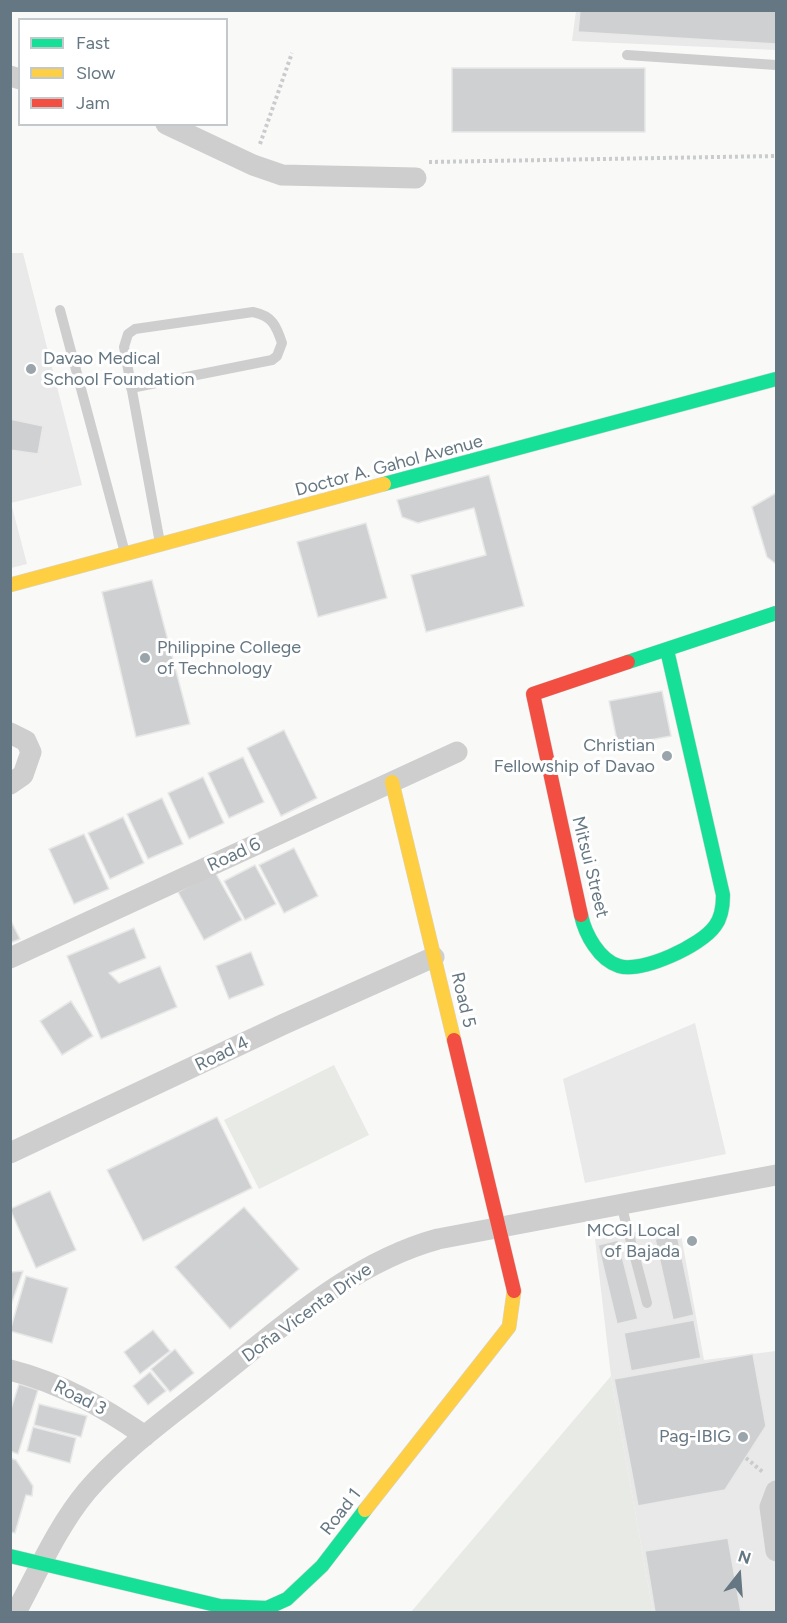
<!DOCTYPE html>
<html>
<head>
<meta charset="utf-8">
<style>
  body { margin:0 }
  #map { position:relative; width:787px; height:1623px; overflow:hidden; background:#f9f9f8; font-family:Figtree,sans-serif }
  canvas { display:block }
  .frame { position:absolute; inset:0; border:12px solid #657782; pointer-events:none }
  .legend { position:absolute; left:18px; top:18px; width:210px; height:108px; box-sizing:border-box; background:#fff; border:2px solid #c1c9cd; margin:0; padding:8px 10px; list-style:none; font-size:18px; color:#657782 }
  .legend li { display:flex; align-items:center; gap:12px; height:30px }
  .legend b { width:30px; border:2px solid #c1c9cd }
  .north { position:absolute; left:709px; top:1545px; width:60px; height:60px; -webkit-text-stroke:4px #fff; paint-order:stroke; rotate:17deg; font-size:16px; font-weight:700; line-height:24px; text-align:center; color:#657782 }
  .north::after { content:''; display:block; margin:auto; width:21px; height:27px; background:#657782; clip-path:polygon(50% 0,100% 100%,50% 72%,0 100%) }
</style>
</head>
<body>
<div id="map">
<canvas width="787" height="1623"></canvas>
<div class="frame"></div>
<ul class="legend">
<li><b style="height:8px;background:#16e098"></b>Fast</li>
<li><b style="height:8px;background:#ffcf43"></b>Slow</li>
<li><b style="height:8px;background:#f24e42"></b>Jam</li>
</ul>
<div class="north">N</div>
</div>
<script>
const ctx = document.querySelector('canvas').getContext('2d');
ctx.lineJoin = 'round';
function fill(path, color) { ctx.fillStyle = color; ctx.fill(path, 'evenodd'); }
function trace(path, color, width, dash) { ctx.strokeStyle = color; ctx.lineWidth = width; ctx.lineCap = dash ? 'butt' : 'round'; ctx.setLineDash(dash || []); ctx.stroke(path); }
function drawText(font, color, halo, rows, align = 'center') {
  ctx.font = font + ' Figtree,sans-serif'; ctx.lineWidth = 6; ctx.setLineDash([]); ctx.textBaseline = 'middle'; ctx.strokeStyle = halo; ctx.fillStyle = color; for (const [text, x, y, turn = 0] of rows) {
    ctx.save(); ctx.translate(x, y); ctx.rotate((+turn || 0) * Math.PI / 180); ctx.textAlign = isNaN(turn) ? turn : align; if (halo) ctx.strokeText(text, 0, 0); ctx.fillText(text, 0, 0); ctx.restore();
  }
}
fill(new Path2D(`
  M576 11H776V50L572 41Z
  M10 253H23L82 485 11 503 27 564 11 568Z
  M695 1023 726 1154 585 1183 563 1079Z
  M679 1224 704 1360 776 1351V1612H653L611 1376 595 1239Z`), '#e8e9e8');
fill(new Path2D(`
  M334 1065 369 1135 259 1189 224 1120Z
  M611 1376 653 1612H411Z`), '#e8eae5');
const building = new Path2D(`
  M580 10H776V44L578 32Z
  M452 68H645V132H452Z
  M10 419 43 426 38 454 10 450Z
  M489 475 524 606 426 632 411 575 486 555 474 508 418 523 402 517 397 500Z
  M776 493V564L767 557 752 507Z
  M366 523 387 598 318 617 297 542Z
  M152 580 190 724 136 737 102 592Z
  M662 691 671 736 618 746 609 701Z
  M284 730 317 798 281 816 247 748Z
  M243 757 264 802 229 818 208 773Z
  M203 777 224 823 189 839 168 793Z
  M162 798 183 844 148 859 127 814Z
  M123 817 144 863 110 879 88 833Z
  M84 834 109 889 74 904 49 849Z
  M294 848 318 896 284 913 259 865Z
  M255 865 276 904 245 920 224 881Z
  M215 872 242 920 204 940 178 892Z
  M10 919 20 939 10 943Z
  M134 928 146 958 109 973 119 983 160 966 177 1007 101 1039 67 956Z
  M251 952 264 985 229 999 216 966Z
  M71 1001 93 1036 62 1055 40 1021Z
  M217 1117 252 1188 143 1241 107 1170Z
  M50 1191 76 1250 36 1268 10 1209Z
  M244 1207 299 1269 230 1329 175 1267Z
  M677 1234 694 1315 673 1320 655 1239Z
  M618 1240 638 1319 617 1324 598 1245Z
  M23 1271 10 1308V1272Z
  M26 1276 68 1288 52 1343 10 1331Z
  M694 1320 701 1358 631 1371 624 1333Z
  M153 1330 170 1351 140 1374 124 1352Z
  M175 1349 194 1373 170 1392 151 1369Z
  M753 1354 766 1426 725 1490 638 1506 614 1379Z
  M150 1372 166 1391 148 1405 133 1386Z
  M19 1384 38 1390 18 1454 10 1451V1412Z
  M39 1404 87 1416 81 1437 34 1425Z
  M33 1427 76 1438 70 1463 27 1451Z
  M10 1458 16 1460 33 1486 32 1496 26 1495 15 1533 10 1532Z
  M728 1538 741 1612H655L645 1551Z`);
fill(building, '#cfd0d1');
trace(building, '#e8e8e8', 1.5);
const fast = new Path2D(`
  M384 484 776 379
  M628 662 776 613
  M581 915C585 934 599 960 619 966 642 973 701 946 715 926 722 917 723 906 723 895L667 650
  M10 1556 220 1606 267 1608 287 1599 322 1566 365 1510`);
const slow = new Path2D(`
  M10 585 384 484
  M392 782 454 1040
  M365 1510 509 1327 514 1291`);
const jam = new Path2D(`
  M581 915 533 694 628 662
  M454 1040 514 1291`);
trace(fast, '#d5d6d6', 15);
trace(slow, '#d5d6d6', 15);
trace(jam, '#d5d6d6', 15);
trace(new Path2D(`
  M260 144 292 53
  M429 162 776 156
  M746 1458 764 1473`), '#cacbcd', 4, [3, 3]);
trace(new Path2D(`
  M627 55 776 65
  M60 310 125 553
  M131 388 272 360 277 356 282 343C276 325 272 316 253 312L135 329 128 334 124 347 160 543
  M621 1204 647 1303`), '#cececf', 10);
trace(new Path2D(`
  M10 76 20 79
  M166 124 253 165 282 175 416 178
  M10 733 26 741 31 752 23 775 10 784
  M10 958 457 752
  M10 1153 284 1024 434 957
  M10 1370C61 1383 103 1407 145 1436
  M776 1491 770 1507 776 1551
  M16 1612C38 1572 57 1527 87 1491 122 1450 168 1418 210 1384 280 1329 350 1263 438 1239L776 1175`), '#cececf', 21);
trace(fast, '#16e098', 14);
trace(slow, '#ffcf43', 14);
trace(jam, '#f24e42', 14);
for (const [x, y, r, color] of [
  [31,369,6,"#99a4ab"],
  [145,658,6,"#99a4ab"],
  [667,756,6,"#99a4ab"],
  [692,1241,6,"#99a4ab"],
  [743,1437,6,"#99a4ab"]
]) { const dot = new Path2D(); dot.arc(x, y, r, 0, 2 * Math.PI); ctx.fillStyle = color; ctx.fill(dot); trace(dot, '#fff', 2); }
drawText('18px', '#657782', '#fff', [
  ["Davao Medical",43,359,"left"],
  ["School Foundation",43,380,"left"],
  ["Philippine College",157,648,"left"],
  ["of Technology",157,669,"left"],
  ["Christian",655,746],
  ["Fellowship of Davao",655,767],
  ["MCGI Local",680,1231],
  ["of Bajada",680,1252],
  ["Pag-IBIG",731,1437]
], 'right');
drawText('18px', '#657782', '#fff', [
  ["Doctor A. Gahol Avenue",389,466,-15],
  ["Road 6",234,855,-25],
  ["Mitsui Street",590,867,76],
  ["Road 5",463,1000,77],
  ["Road 4",222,1054,-26],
  ["Doña Vicenta Drive",307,1313,-36],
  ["Road 3",80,1398,27],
  ["Road 1",341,1512,-52]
]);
</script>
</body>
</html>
